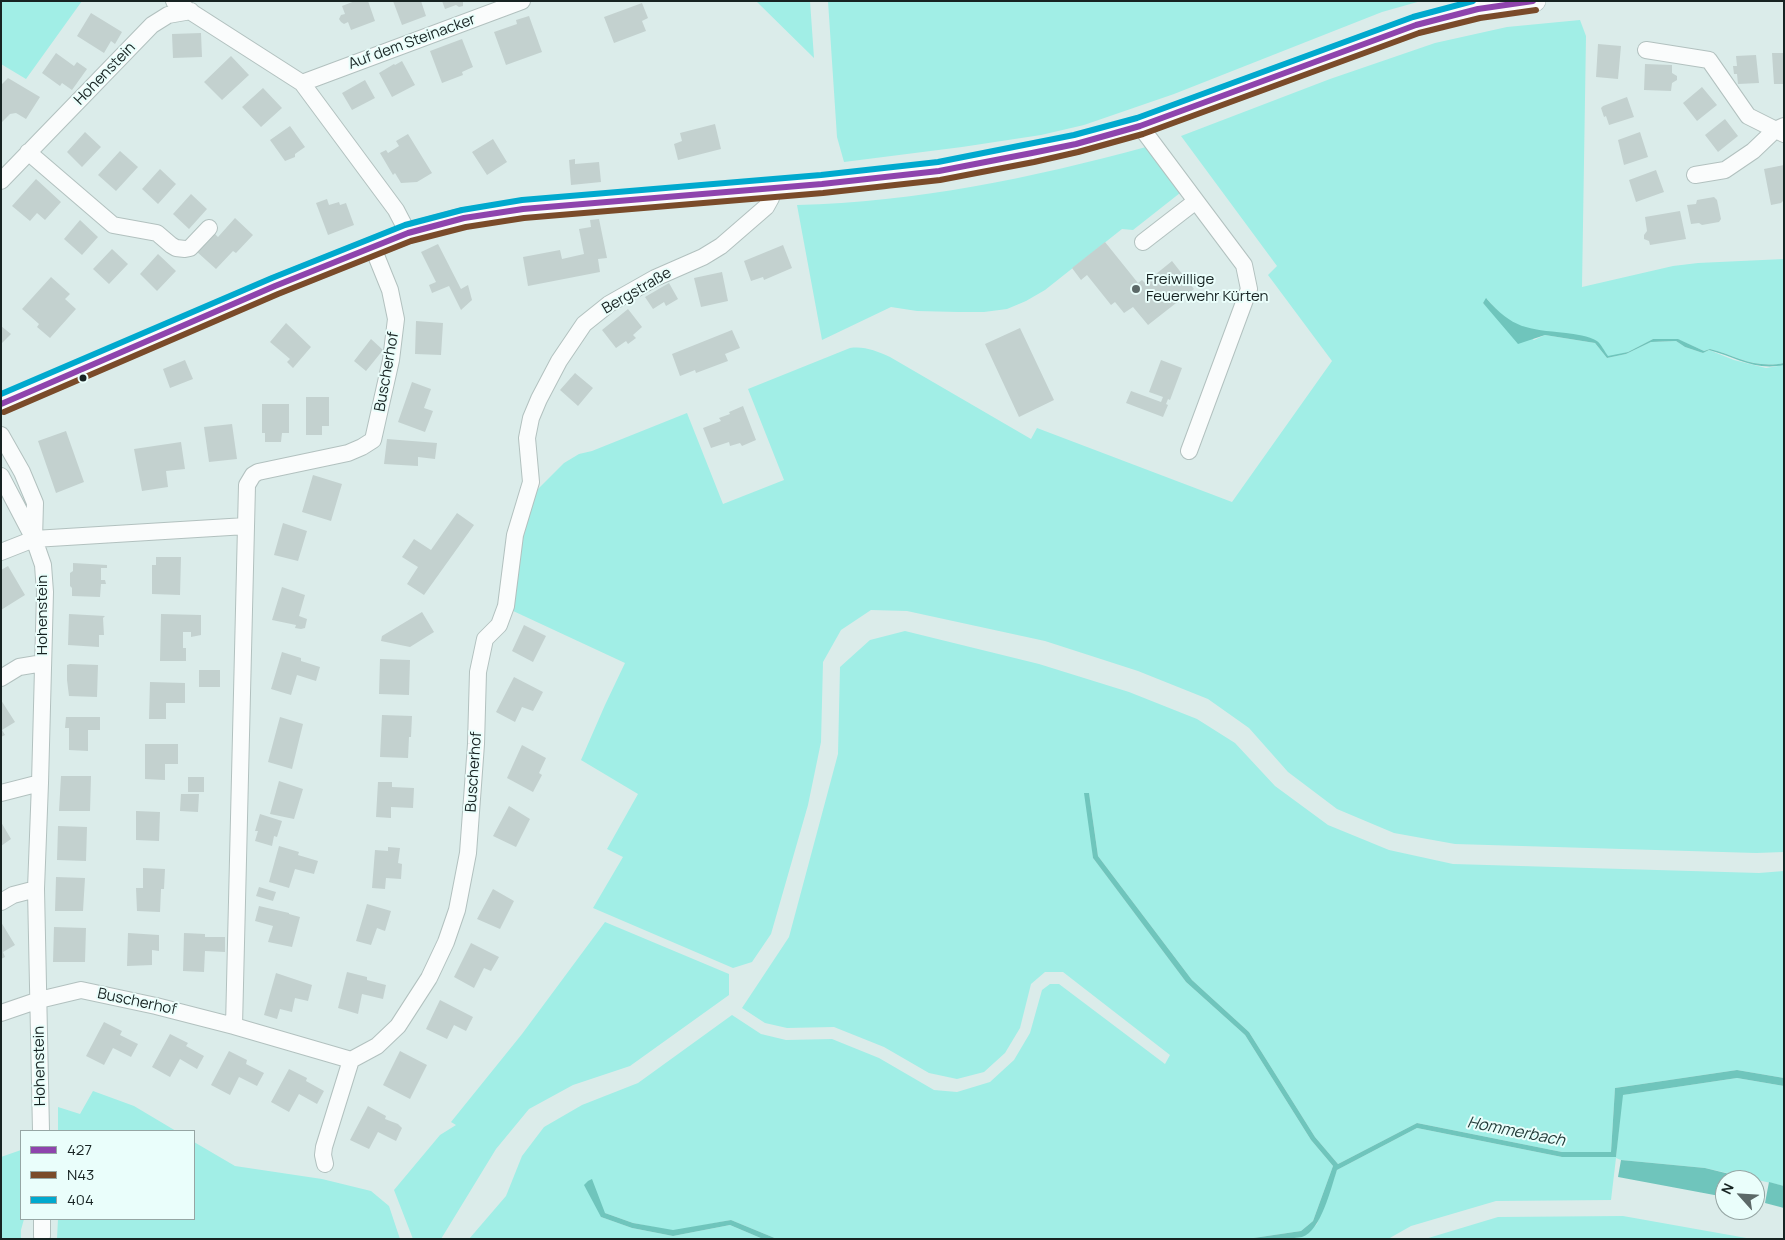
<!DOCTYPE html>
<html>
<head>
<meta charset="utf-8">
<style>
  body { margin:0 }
  #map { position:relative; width:1785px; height:1240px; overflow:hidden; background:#dbecea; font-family:Manrope,sans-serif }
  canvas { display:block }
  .frame { position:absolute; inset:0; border:2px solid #172322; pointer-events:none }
  .legend { position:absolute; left:20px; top:1130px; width:175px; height:90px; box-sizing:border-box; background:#eafefb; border:1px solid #96a6a4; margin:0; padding:6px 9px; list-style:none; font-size:15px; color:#172322 }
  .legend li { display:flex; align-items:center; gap:10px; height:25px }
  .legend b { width:25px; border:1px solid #96a6a4 }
  .north { position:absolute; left:1715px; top:1170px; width:50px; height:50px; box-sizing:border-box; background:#eafefb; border:1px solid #96a6a4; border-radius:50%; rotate:296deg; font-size:14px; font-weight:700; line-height:20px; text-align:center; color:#172322 }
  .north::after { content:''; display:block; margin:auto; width:18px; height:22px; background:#5c6968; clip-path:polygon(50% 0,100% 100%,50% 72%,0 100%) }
</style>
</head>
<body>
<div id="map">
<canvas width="1785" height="1240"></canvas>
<div class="frame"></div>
<ul class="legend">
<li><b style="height:6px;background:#8e44ad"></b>427</li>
<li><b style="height:6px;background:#7a4b2a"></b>N43</li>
<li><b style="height:6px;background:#00a9ce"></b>404</li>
</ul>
<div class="north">N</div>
</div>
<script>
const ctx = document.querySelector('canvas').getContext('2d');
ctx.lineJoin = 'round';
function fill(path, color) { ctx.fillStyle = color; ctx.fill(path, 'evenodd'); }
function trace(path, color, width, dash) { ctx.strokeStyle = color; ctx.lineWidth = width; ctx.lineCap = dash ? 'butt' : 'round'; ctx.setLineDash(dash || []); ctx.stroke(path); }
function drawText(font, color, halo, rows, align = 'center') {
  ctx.font = font + ' Manrope,sans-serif'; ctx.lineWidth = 4; ctx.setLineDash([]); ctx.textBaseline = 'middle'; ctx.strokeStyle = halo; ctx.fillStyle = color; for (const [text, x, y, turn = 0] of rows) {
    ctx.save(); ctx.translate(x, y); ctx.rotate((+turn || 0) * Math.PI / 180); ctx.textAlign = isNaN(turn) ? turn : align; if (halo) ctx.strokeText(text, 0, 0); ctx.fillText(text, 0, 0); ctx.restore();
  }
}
fill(new Path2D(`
  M1 1H82L26 79 1 64Z
  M756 1H810L814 58Z
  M828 1H1421L1382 12 1174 94 1084 125 1041 135 962 147 844 162 837 137Z
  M1580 20 1586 36 1582 287 1673 266 1698 263 1784 259V363C1755 369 1737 356 1710 349L1704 351 1677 339H1653L1628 352 1608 357 1597 341C1573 337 1537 334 1516 324 1504 319 1495 308 1487 299L1483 303 1492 312 1534 340 1545 335 1595 343 1607 358 1626 354 1651 342 1676 341 1685 347 1703 353 1709 350 1734 360 1766 368 1784 365V852L1756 853 1455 844 1394 833 1337 809 1288 772 1249 728 1208 699 1138 671 1045 641 907 611 871 610 841 630 823 662 821 742 808 805 771 934 752 962 733 968 593 908 623 857 607 849 638 794 581 760 605 705 625 663 511 610 526 509 537 490 564 463 579 454 592 451 687 413 723 504 784 480 748 389 850 348C865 346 876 351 890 357L1031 439 1037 428 1232 502 1332 361 1268 275 1277 266 1181 136 1330 79 1435 43 1507 27Z
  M1146 147 1180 193 1133 230 1122 229 1045 290 1026 301 1007 309 984 312H958L917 311 891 307 822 340 797 205C916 202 1032 178 1146 147Z
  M905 631 1039 664 1129 692 1197 719 1235 743 1275 786 1328 825 1389 850 1453 864 1759 873 1784 871V1078L1737 1070 1615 1088 1611 1152H1562L1417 1123 1338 1164 1315 1137 1249 1032 1192 980 1098 856 1089 793 1093 858 1186 982 1245 1035 1311 1140 1333 1166 1313 1221 1301 1231 1247 1239H777L731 1220 673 1231 633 1223 605 1213 601 1217 632 1228 673 1236 730 1225 763 1239H469L506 1196 522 1156 544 1127 582 1105 638 1083 732 1015 761 1034 786 1040 832 1039 879 1058 934 1090 957 1092 990 1082 1014 1060 1030 1033 1042 990 1050 984H1059L1165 1064 1170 1055 1063 972H1045L1031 984 1020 1028 1005 1053 984 1072 957 1079 929 1073 884 1047 834 1027 787 1028 765 1023 742 1008 789 937 838 754 840 667 870 640Z
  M605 922 729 974V995L630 1066 573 1085 529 1109 496 1149 441 1239H413L394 1190 440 1135 456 1125 451 1122 522 1034Z
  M1737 1078 1784 1086V1186L1705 1168 1621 1160 1616 1158 1611 1200 1496 1201 1411 1226 1388 1239H1286L1303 1236 1317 1224 1337 1170 1417 1128 1562 1157H1616L1622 1095Z
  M93 1091 134 1106 176 1131H58V1107L80 1114Z
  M194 1142 235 1166 322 1179 371 1191 389 1206 400 1239H57L58 1219H194Z
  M21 1150V1219H24L21 1230V1239H1V1157Z
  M1623 1216 1752 1239H1425L1498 1217Z`), '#a1eee6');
fill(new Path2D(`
  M1486 298C1513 329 1527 329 1566 333 1575 334 1589 336 1597 341 1601 344 1605 352 1608 356L1628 352 1653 339H1678L1704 351 1710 349C1737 356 1754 369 1784 363V365C1754 371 1736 357 1709 350L1703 353 1685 347 1676 341 1651 342 1626 354 1607 358 1595 343 1545 335 1518 344 1483 303Z
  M1084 793H1089L1098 856 1192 980 1249 1032 1315 1137 1338 1164 1417 1123 1562 1152H1611L1615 1088 1737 1070 1784 1078V1086L1737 1078 1623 1095 1616 1157H1562L1417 1128 1337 1170C1331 1188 1321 1231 1302 1237 1285 1240 1265 1239 1247 1239L1301 1231 1313 1221 1333 1166 1311 1140 1245 1035 1186 982 1093 858Z
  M1621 1160 1705 1168 1754 1180H1725V1197L1618 1177Z
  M592 1179 605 1213 633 1223 673 1230 731 1220 777 1239H763L730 1225 673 1236 632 1228 601 1217 584 1185 588 1181Z
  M1769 1182 1784 1186V1208L1765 1203Z`), '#6fc5bc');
fill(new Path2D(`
  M355 1H368L375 21 351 30 348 22 344 24 341 22 339 19 341 15 345 14 342 6Z
  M393 1H421L426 16 402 25Z
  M442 1H463V6L459 7 456 5 445 9Z
  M642 3 648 18 642 21 646 31 614 43 604 17Z
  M91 13 122 32 115 44 111 41 104 53 77 36Z
  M529 16 542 52 506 65 494 32 517 24 516 20Z
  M201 33 202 57 173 58 172 34Z
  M462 39 473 67 462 72 463 75 442 83 430 51Z
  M1598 44 1621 46 1618 79 1596 77Z
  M56 53 74 66 77 62 87 69 72 90 62 83 60 86 42 73Z
  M1772 53H1784V84H1774Z
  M1756 55 1759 83 1738 84 1737 74H1734L1733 66H1737L1736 56Z
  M231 56 249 75 222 100 204 82Z
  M402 61 415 85 392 97 379 73 394 64 395 65Z
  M1645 64 1672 65V73L1677 76V80L1672 83 1671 91 1644 90Z
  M8 78 40 97 26 119 16 113 10 114 1 123V85Z
  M365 80 375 98 352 110 342 93Z
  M1702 87 1717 105 1697 121 1683 103Z
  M263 88 282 108 261 127 242 107Z
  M1627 97 1634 117 1609 125 1606 116 1604 117 1601 108 1603 106Z
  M1725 119 1738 136 1718 152 1705 135Z
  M715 124 721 149 678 160 674 144 682 141 680 133Z
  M290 126 305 147 295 154V157L285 161 270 140Z
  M85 132 101 147 82 167 67 152Z
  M1640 132 1648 157 1624 165 1618 140Z
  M408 134 432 173 417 182 401 183 395 173 393 175 380 153 386 150 388 153 399 146 396 141Z
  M493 139 507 162 487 175 472 152Z
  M120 151 138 167 116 191 98 175Z
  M575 159V164L599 162 601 182 571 185 569 160Z
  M1784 165V200L1781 203 1771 205 1764 169Z
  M160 169 176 184 158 204 142 189Z
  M1656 170 1664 192 1636 202 1629 180Z
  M36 179 61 202 45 220 37 213 30 221 12 206Z
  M191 194 207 209 189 229 173 214Z
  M1714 197 1717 200 1721 219 1719 222 1702 225 1699 223 1691 224 1687 205 1696 204 1697 200Z
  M327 199 329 205 339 202 340 205 346 203 354 225 328 235 316 203Z
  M1680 211 1686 239 1650 245 1649 241 1644 239V235L1647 231 1645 217Z
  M235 218 253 235 236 253 233 251 216 269 196 251 213 232 218 237Z
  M599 219 607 258 598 259 600 272 528 286 523 257 560 250 562 259 584 254 579 229 591 227 590 220Z
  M80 220 98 237 82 255 64 239Z
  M1105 242 1138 283 1142 280 1145 283 1172 261 1194 289 1148 325 1133 307 1124 313 1115 302 1111 305 1087 275 1081 280 1072 268Z
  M438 244 461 289 468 285 472 300 461 310 449 286 432 293 429 285 436 282 421 252Z
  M783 245 792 268 764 280 763 277 751 281 744 261Z
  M112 249 128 264 109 284 93 269Z
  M158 254 176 271 157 291 140 274Z
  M722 272 728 301 701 307 694 278Z
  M51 277 70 294 65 299 76 309 50 338 37 327 39 324 22 309Z
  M669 283 678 299 666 306 664 302 653 309 645 297Z
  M628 309 642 327 633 335 636 338 628 344 626 341 616 348 602 330Z
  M416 321 443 323 441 355 415 354Z
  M286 323 311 347 293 368 287 362 290 359 270 342Z
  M1 326 11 334 1 344Z
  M1020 328 1054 400 1019 417 985 344Z
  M732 330 740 348 725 354 728 361 696 373 695 370 680 376 672 354Z
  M371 339 383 350 366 371 354 361Z
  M185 360 193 379 170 388 163 369Z
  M1161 360 1182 368 1170 400 1168 399 1166 404 1168 405 1163 417 1126 403 1131 391 1161 402 1163 397 1149 392Z
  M575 373 593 388 578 406 560 390Z
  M412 382 431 389 424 408 433 411 425 432 398 422Z
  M306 397H329V426H322V435H306Z
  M262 404H289V433H282L281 442H265V433H262Z
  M743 406 756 440 742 446 740 443 730 446 729 442 711 448 703 428 721 421 719 418 730 414 729 412Z
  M232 424 237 459 209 462 204 427Z
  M66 431 84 482 56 493 38 441Z
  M387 439 437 443 435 459 418 457V466L384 464Z
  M181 442 185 469 166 471 168 487 142 491 134 449Z
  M313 475 342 484 331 521 302 512Z
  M457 513 474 525 424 595 407 584 418 567 402 557 414 539 431 550Z
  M283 523 307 531 298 561 274 555Z
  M156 557H181L180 595 152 594V565H156Z
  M73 563 107 565V568H101V580H105L106 584H101L100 597 72 596V588L70 586V573L73 571Z
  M8 566 25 595 1 610V570Z
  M282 587 305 595 299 616 307 619 305 628 301 629 295 628 296 625 272 620Z
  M422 612 434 632 410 647 381 641 382 636Z
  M69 614 105 616 103 618 104 635H99V647L68 645Z
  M161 614 201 615V635L191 637V632H183V648H186V661H160Z
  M524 625 546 636 533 662 512 651Z
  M282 652 301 658V661L320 667 316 681 297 675 291 695 271 689Z
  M380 659 410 660 409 695 379 694Z
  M70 664 98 665 97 697 69 696 67 680V665Z
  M199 670H220V687H199Z
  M514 677 543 692 533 711 522 707 515 722 496 712Z
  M150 682 185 683V703H166V719H149Z
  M1 700 15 722 2 730 5 735 1 737Z
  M382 715 412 716 411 737H409L408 758 380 757Z
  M66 717H100V730H88V751L69 750V728H65Z
  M280 717 303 724 292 769 268 762Z
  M145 744H178V764H165V780L145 779Z
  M522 745 546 758 539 773 542 775 533 792 507 778Z
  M61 776H91L90 811H59Z
  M188 777H204V792H188Z
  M279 781 303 789 294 819 270 814Z
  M378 782H392V787L414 788 413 808 391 807V818L376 817Z
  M181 794H199L198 812 180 811Z
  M509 806 530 819 516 847 493 836Z
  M136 811 160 812 159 841 136 840Z
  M260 814 282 821 277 837 274 836 272 846 255 841 258 831H255Z
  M1 822 11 839 1 846Z
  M58 826 87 827 86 861 57 860Z
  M279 846 299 852 298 855 318 861 314 874 295 869 289 888 269 882Z
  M388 847 400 848 398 863 402 864 401 879 386 878 385 889 372 888 375 850 388 851Z
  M143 868 165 869 164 889H161L160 912 137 911 136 888H143Z
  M56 877 85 878 83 911H55Z
  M259 887 276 892 273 901 256 896Z
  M493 889 514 901 500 929 477 919Z
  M367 904 391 911 385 931 377 928 371 945 356 941Z
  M259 906 289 913V914L300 917 292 947 268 942 273 926 255 921Z
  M1 922 15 945 3 952 5 957 1 959Z
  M54 927 86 928 85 962H53Z
  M128 933 159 935V951L152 950V965L127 966Z
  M184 933 205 934V937H225V952L205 951 204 972 183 971Z
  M471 943 499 957 491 971 484 968 474 988 454 977Z
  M347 972 367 977V980L386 985 383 999 362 994 358 1014 338 1008Z
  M276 973 312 985 308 1001 295 998 292 1012 280 1009 277 1019 264 1015Z
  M440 1000 473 1017 466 1031 454 1025 447 1039 426 1029Z
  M104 1022 122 1031 120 1035 138 1044 131 1057 113 1048 104 1065 86 1056Z
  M170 1034 188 1043 186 1046 204 1056 197 1069 180 1059 170 1077 152 1067Z
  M229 1051 247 1060 246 1064 264 1073 257 1086 239 1077 230 1095 211 1085Z
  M400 1051 427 1065 410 1099 383 1085Z
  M289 1069 307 1078 306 1081 324 1091 317 1104 299 1094 289 1112 271 1102Z
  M368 1106 386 1116 385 1119 398 1124 402 1128 396 1141 378 1132 369 1149 350 1140Z`), '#c3d1cf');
const minor = new Path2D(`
  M174 1 302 83 396 210 408 233
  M1646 50 1709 60 1748 116 1784 134
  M302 83 522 1
  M1140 126 1196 201 1143 242
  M28 152 113 225 157 233 171 245 176 248 185 249 190 248 209 228
  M1695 175 1725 170 1753 151 1775 130 1784 126
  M1 181 152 25 168 15 191 11
  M1 435 22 472 35 503 34 539
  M1189 451 1249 289 1244 265 1196 201
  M1 476 34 539 43 565 45 592 40 783 36 889 41 1131
  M1 552 34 539 246 526
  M1 678 19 667 43 663
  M1 793 40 783
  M1 902 13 895 36 889
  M1 1013 39 1000 81 990 156 1006 234 1026 247 485 253 475 258 472 348 453 362 447 373 440 391 360 396 319 390 290 373 248
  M234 1026 351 1060
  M325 1164 323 1155 324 1147 351 1060 377 1046 398 1026 429 978 446 942 457 910 468 853 476 744 478 672 485 639 499 625 506 606 515 535 531 482 527 438 531 418 539 399 559 361 584 324 609 304 655 278 703 257 721 246 766 207 771 198 774 187
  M42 1219V1236`);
const major = new Path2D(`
  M1 404 275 286 408 233 464 218 523 209 822 184 939 171 1032 153 1076 144 1140 126 1416 25 1478 9 1535 1`);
trace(minor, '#b2c1bf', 18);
trace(major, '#b2c1bf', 22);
trace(minor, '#fafcfc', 16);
trace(major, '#fafcfc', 21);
trace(new Path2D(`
  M1 404 275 286 408 233 464 218 523 209 822 184 939 171 1032 153 1076 144 1140 126 1416 25 1478 9 1533 1`), '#8e44ad', 6);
trace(new Path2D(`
  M4 412 278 294 411 241 466 227 524 218 823 193 940 180 1034 162 1078 152 1143 134 1419 33 1480 18 1536 10`), '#7a4b2a', 6);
trace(new Path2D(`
  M1 394 272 278 405 225 462 210 522 200 821 175 938 162 1074 135 1137 118 1413 17 1473 1`), '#00a9ce', 6);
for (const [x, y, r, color] of [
  [1136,289,5,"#5c6968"],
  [83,378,4.5,"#172322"]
]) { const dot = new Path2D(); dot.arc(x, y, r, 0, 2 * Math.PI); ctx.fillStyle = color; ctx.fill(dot); trace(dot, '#eafefb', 2); }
drawText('15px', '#172322', '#eafefb', [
  ["Auf dem Steinacker",412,42,-20],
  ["Hohenstein",105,74,-46],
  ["Bergstraße",637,291,-30],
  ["Buscherhof",387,372,-80],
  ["Hohenstein",43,615,-90],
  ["Buscherhof",474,772,-86],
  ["Buscherhof",137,1002,12],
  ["Hohenstein",40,1066,-91]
]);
drawText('15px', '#172322', '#eafefb', [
  ["Freiwillige",1146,280],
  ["Feuerwehr Kürten",1146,297]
], 'left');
drawText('italic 16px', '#1f3835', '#eafefb', [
  ["Hommerbach",1516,1132,11]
]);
</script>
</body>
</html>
